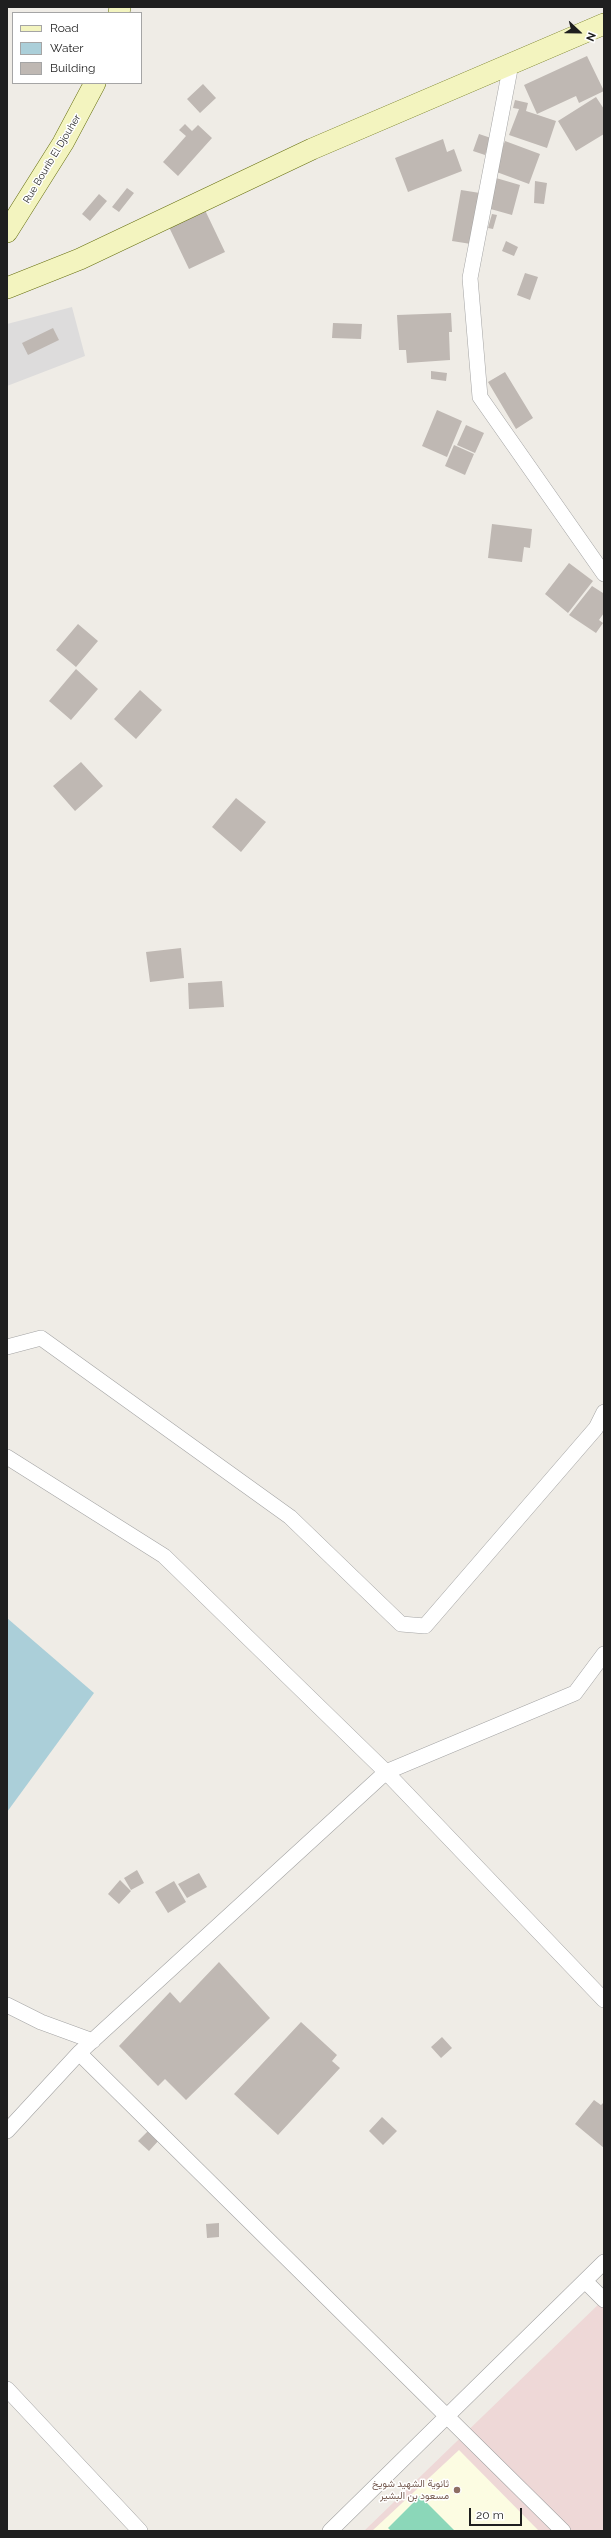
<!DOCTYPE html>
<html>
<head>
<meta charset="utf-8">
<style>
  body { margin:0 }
  #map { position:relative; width:611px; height:2538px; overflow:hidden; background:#efece6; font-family:Raleway,sans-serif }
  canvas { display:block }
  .frame { position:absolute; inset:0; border:8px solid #1f1f1f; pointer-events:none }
  .legend { position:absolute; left:12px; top:12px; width:130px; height:72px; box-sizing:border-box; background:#fff; border:1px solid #a5a5a5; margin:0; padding:5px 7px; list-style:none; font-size:12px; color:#1f1f1f }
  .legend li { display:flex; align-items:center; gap:8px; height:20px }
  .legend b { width:20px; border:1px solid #a5a5a5 }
  .north { position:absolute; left:559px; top:12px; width:40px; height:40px; -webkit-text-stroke:3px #fff; paint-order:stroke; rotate:112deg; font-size:11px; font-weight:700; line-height:16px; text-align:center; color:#1f1f1f }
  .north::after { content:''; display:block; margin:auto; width:14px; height:18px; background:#1f1f1f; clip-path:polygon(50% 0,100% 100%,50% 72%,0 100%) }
  .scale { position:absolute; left:469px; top:2508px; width:53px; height:18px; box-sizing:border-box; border:2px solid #1f1f1f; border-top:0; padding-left:5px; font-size:12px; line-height:14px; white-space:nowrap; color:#1f1f1f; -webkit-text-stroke:3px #fff; paint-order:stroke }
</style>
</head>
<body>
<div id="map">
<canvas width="611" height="2538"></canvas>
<div class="frame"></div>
<ul class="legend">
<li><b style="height:5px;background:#f3f4bf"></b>Road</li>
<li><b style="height:11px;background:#abcfd9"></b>Water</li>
<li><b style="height:11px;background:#bfb8b3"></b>Building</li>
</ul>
<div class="north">N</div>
<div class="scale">20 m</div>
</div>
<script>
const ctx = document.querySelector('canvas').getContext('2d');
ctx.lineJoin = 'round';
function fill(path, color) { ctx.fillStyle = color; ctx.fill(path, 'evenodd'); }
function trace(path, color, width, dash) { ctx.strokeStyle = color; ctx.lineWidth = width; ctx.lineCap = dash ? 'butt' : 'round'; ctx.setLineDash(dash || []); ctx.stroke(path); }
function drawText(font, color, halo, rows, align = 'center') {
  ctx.font = font + ' Raleway,Vazirmatn,sans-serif'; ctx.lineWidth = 3; ctx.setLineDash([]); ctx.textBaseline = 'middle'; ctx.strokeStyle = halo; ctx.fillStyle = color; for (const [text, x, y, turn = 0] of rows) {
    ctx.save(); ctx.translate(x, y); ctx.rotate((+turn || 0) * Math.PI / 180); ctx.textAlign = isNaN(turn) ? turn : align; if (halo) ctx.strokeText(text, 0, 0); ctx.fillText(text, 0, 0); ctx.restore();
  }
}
fill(new Path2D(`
  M72 307 85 356 7 386V324Z`), '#dddcdc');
fill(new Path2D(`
  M604 2299V2531H364Z`), '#eed8d7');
fill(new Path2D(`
  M459 2450 539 2531H372Z`), '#fcfce2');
fill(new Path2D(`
  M420 2496 455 2531H391L388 2528Z`), '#8bd7b9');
fill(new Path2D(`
  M7 1618 94 1693 7 1812Z`), '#abcfd9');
fill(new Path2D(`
  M587 56 604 91 579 103 576 96 537 114 524 85Z
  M203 84 216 98 200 113 187 99Z
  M596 97 604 109V134L576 151 558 121Z
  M515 100 528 103 526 111 556 121 547 148 509 135 519 109 513 108Z
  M185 124 192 131 198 125 212 138 178 176 163 162 186 136 179 130Z
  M479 134 491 138 485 155 473 151Z
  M443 139 447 152 454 149 462 171 408 192 395 158Z
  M505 141 540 154 529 184 494 171Z
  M496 178 520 185 512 215 487 208Z
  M535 181 547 183 544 204 534 203Z
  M127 188 134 193 119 212 112 207Z
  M461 190 480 193 471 244 452 241Z
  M99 194 107 201 90 221 82 214Z
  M204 208 225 252 189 269 168 225Z
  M492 214 497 215 493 229 488 228Z
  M506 241 518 247 514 256 502 251Z
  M525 273 538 277 530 300 517 295Z
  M451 313 452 332H449L450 360 407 363 406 350H399L397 315Z
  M333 323 362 324 361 339 332 338Z
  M53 328 59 340 28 355 22 343Z
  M431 371 447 373 446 381 431 379Z
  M505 372 533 418 516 429 488 382Z
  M437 410 462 421 447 457 422 446Z
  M466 425 484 433 475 453 457 445Z
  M454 445 474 454 465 475 445 466Z
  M492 524 532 529 530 548 524 547 522 562 488 558Z
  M569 563 593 581 568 613 545 594Z
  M592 586 603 593 604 591V613L599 620 603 623 596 633 569 615Z
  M78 624 98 641 76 667 56 650Z
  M76 669 98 689 71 720 49 701Z
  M140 690 162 710 136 739 114 719Z
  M81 762 103 786 75 811 53 786Z
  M236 798 266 822 241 852 212 827Z
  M181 948 184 978 150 982 146 952Z
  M222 981 224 1007 189 1009 188 983Z
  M137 1870 144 1883 131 1890 124 1878Z
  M199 1873 207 1887 187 1898 178 1884Z
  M120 1880 131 1891 119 1904 108 1894Z
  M174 1881 186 1902 168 1913 155 1892Z
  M219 1962 270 2018 186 2100 165 2079 158 2086 119 2046 170 1992 180 2003Z
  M301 2022 337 2055 332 2061 340 2068 278 2135 234 2094Z
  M442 2037 452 2048 441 2058 431 2047Z
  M594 2100 601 2105 604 2102V2148L575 2124Z
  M382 2117 397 2131 383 2145 369 2131Z
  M150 2129 160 2139 149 2151 138 2141Z
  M219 2223V2237L207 2238 206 2224Z`), '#bfb8b3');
const minor = new Path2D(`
  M511 64 470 278 480 397 604 574
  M7 1347 41 1338 290 1517 401 1624 425 1626 596 1428 604 1412
  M7 1457 164 1556 386 1772 604 2000
  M7 2005 41 2022 93 2041
  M79 2053 563 2531
  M7 2131 79 2053 386 1772 575 1693 604 1654
  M585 2281 604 2300
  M7 2389 140 2531
  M330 2531 604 2262`);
const secondary = new Path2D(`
  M119 13 120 7
  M7 232 63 143 95 83
  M7 288 80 259 312 149 604 24`);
trace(minor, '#a3a3a3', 16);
trace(secondary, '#656e0e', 22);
trace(minor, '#fff', 15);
trace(secondary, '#f3f4bf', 21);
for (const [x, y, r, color] of [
  [457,2490,4,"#8d6e63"]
]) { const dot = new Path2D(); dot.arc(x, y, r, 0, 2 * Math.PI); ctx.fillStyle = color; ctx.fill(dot); trace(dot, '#fff', 1.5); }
drawText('10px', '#1f1f1f', '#fff', [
  ["Rue Bourib El Djouher",52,159,-59]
]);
drawText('10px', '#785e54', '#fff', [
  ["ثانوية الشهيد شويخ",449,2484],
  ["مسعود بن البشير",449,2496]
], 'right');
</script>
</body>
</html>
